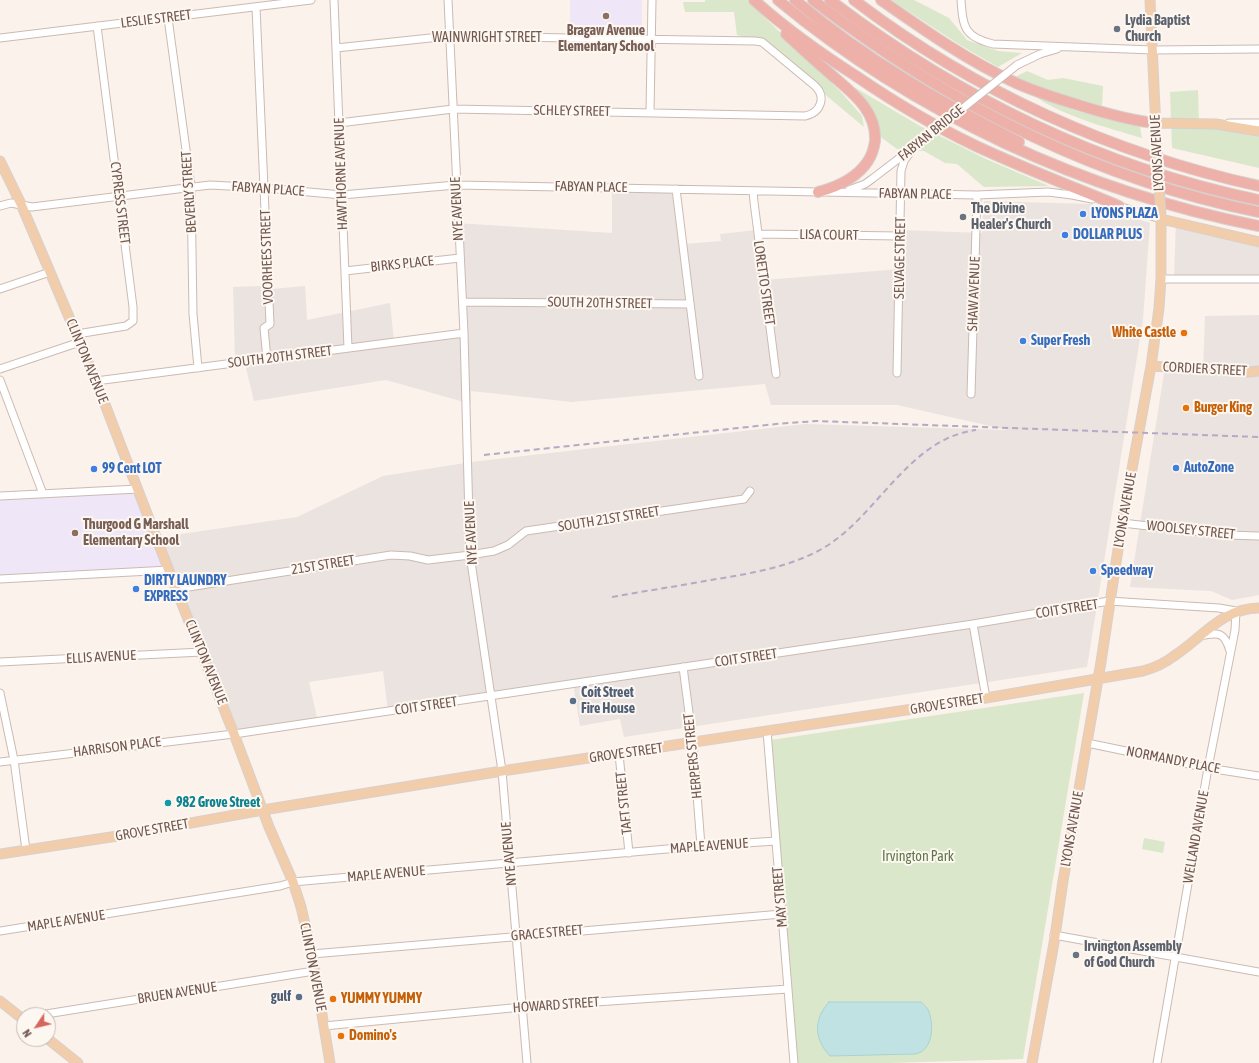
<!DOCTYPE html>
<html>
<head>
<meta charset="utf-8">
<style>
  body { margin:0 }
  #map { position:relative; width:1259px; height:1063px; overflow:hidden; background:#fbf2eb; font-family:"Asap Condensed",sans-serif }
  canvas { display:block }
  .north { position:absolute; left:16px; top:1007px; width:40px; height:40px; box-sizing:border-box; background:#fdf7f1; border:1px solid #c6b7b1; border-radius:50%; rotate:235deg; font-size:11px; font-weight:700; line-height:16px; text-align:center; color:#735850 }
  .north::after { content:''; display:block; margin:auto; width:14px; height:18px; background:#d6675f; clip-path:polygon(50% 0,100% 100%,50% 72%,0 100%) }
</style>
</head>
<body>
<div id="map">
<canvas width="1259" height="1063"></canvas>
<div class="north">N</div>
</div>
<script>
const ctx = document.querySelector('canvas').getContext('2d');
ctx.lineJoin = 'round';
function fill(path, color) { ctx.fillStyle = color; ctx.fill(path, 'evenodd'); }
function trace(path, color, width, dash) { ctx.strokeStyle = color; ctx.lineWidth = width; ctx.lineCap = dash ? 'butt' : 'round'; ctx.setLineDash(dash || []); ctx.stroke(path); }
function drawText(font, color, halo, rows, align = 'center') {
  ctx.font = font + ' "Asap Condensed",sans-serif'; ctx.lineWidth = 4; ctx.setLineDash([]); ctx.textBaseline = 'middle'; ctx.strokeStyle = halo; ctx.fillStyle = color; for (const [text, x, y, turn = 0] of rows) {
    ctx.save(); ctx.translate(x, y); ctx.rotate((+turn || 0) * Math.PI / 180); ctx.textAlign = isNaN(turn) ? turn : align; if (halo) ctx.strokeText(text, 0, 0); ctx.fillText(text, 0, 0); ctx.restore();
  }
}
fill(new Path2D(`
  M612 187 678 191 684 244 721 241 720 234 756 230 764 280 900 269V230L982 233 984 201 1091 204 1150 223 1143 320 1087 667 624 737 620 719 580 726 573 683 388 711 383 671 309 682 318 722 231 733 154 538 297 517 383 476 471 462 805 424 1008 430 897 405H771L765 384 572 402 471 391V404L386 380 254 401 244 360 235 361 233 287 261 286V290L305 286 307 320 390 303 394 341 465 332 457 223 612 233Z
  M1176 221 1259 245V279L1174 277Z
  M1259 315V595L1232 600 1211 591 1130 587 1165 367 1203 370 1205 316Z`), '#eae3e0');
fill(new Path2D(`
  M570 0H642V32H570Z
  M135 493 163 567 0 576V498Z`), '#efe7f7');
fill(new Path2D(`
  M705 0H747L841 92 862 116 864 127 762 42 737 35 734 12H685L683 2H705Z
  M891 0H914L949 18 967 40 998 51 1022 53 998 67 960 45Z
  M1027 71 1048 80 1063 78 1103 86 1102 106 1056 93 1015 77Z
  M854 87 920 126 986 159 1049 186 984 187 957 164 945 163 924 151 897 149 882 138Z
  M1198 90 1199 124 1259 122V168L1172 148 1170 92Z
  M1034 96 1077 111 1140 127 1142 138C1105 127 1066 117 1034 96Z
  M1084 693 1023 1059 890 1063H798L771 740Z
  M1144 838 1165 842 1163 853 1142 849Z`), '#dae7ca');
const water = new Path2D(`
  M829 1002H921C924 1005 928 1008 929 1012 934 1026 933 1051 915 1054L830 1056C814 1039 813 1020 829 1002Z`);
fill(water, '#c1e2e2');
trace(water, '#a8d3d3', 1);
const minor = new Path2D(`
  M334 0 348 348
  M448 0 464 333 470 555 502 771 527 1063
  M961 0C963 27 964 37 993 44L1153 50 1259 49
  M256 7 270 324 264 328 267 359
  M168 18 191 186 193 314 198 368
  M0 38 311 0
  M336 48 449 36 755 41 762 42 814 85C827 96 821 113 805 116L453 109 339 123
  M1017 65 1040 54 1057 49
  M650 113 652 0
  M1229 123H1259
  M676 189 699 376
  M849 190 865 184 872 179 923 140
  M753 191 754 202 776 374
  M1115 205 1161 219
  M0 206 11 203 32 207 210 185 265 188 342 195 456 185 977 195 1048 192 1072 195 1092 199
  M758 234 900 236
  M345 271 460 258
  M1161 279H1259
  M0 289 50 272
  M463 302 690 304
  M77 334 126 326 133 321V307L97 26
  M0 369 80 342
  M897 373 901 171 904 161 914 147
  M0 380 43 494
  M96 381 464 333
  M971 394 977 195
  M0 496 138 489
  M1122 523 1228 535 1259 536
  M0 579 169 570
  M176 589 391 555 410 556 428 560 470 555 494 551 508 545 526 531 744 499 750 491
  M973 624 986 698
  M1199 636C1217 633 1224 630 1230 651
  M0 662 202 652
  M683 667 693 743 701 846
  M0 693 14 760 26 850
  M767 731 794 1063
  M1087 743 1208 768 1259 776
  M619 754 629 853
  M0 762 234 734 973 624 1109 601 1219 608 1236 611 1235 630 1208 768 1157 1063
  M0 931 280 886 293 882 701 846 776 841
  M1054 935 1259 972
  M312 954 782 914
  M40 1015 314 971
  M324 1026 522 1007 788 989`);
const major = new Path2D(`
  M1150 0 1156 130
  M1156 123 1216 124 1259 131
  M0 161 21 204 50 272 96 381 176 589 234 734 269 827 293 882 301 907 312 954 330 1063
  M1161 219 1259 242
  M1151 366 1249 372 1259 371
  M0 854 124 835 263 810 502 771 986 698 1143 671C1154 668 1165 663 1174 656 1202 638 1222 608 1259 608
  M0 1001 24 1020
  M48 1039 78 1063
  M1032 1063 1054 943 1063 881 1101 662 1122 523 1151 366 1159 308 1161 279V217`);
const highway = new Path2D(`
  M754 0C785 28 820 53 856 76 894 102 934 126 976 146 1023 168 1071 186 1119 206
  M778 0C915 114 1085 192 1259 226
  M795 0C863 58 940 102 1019 142
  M813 0C945 102 1094 179 1259 212
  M830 0C957 97 1102 168 1259 200
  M854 0C973 91 1113 154 1259 186
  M881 0C924 30 968 61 1016 83 1038 93 1062 100 1085 107 1108 114 1132 121 1156 123
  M786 34C799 46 813 59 827 71 848 90 877 108 875 141 874 148 872 155 868 161 857 178 837 187 818 192`);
trace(minor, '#ccbab2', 9);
trace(major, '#d8d0ce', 11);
trace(highway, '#d8d0ce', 12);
trace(minor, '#fff', 7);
trace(major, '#f1cdab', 9);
trace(highway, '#edb1a9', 10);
trace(new Path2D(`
  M484 455 776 424 817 421 1259 437
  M612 597C645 591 678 586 711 580 747 574 786 568 818 551 876 521 906 439 976 430`), '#b4aac4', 2, [6, 4]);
const minorBridge = new Path2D(`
  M923 140 1017 65`);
const majorBridge = new Path2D(`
  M1156 132 1161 217`);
trace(minorBridge, '#ccbab2', 9, []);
trace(majorBridge, '#d8d0ce', 11, []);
trace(minorBridge, '#fff', 7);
trace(majorBridge, '#f1cdab', 9);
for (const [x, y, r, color] of [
  [606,16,4,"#8d6e63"],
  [1117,29,4,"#6b7280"],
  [1083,214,4,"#3f7fe0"],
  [963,217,4,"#6b7280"],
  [1065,235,4,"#3f7fe0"],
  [1184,333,4,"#e8710a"],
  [1023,341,4,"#3f7fe0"],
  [1186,408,4,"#e8710a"],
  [1176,468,4,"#3f7fe0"],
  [94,469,4,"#3f7fe0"],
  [75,533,4,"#8d6e63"],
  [1093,571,4,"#3f7fe0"],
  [136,589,4,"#3f7fe0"],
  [573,701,4,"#5c6f8a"],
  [168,803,4,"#0f9aa8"],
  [1076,955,4,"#6b7280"],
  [299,997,4,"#5c6f8a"],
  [333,999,4,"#e8710a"],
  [341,1036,4,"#e8710a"]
]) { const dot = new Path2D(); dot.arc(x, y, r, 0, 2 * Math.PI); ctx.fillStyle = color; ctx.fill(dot); trace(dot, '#fdf7f1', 1.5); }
drawText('14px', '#735850', '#fdf7f1', [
  ["LESLIE STREET",156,19,-7],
  ["WAINWRIGHT STREET",487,38],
  ["SCHLEY STREET",572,111,1],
  ["FABYAN BRIDGE",931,133,-39],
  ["LYONS AVENUE",1157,153,-93],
  ["HAWTHORNE AVENUE",341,174,-92],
  ["FABYAN PLACE",591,187,1],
  ["FABYAN PLACE",268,189,4],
  ["BEVERLY STREET",189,192,-94],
  ["FABYAN PLACE",915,194,1],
  ["CYPRESS STREET",120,203,83],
  ["NYE AVENUE",457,209,-93],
  ["LISA COURT",829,235,1],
  ["VOORHEES STREET",267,257,-92],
  ["SELVAGE STREET",900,258,-89],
  ["BIRKS PLACE",402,264,-6],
  ["LORETTO STREET",764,283,82],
  ["SHAW AVENUE",974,294,-88],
  ["SOUTH 20TH STREET",600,303,1],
  ["SOUTH 20TH STREET",280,357,-7],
  ["CLINTON AVENUE",87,361,68],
  ["CORDIER STREET",1205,369,3],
  ["LYONS AVENUE",1125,510,-80],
  ["SOUTH 21ST STREET",609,519,-9],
  ["WOOLSEY STREET",1191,530,6],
  ["NYE AVENUE",471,533,-93],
  ["21ST STREET",323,565,-9],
  ["COIT STREET",1067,609,-9],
  ["ELLIS AVENUE",101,657,-3],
  ["COIT STREET",746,658,-8],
  ["CLINTON AVENUE",206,662,68],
  ["GROVE STREET",947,704,-9],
  ["COIT STREET",426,706,-8],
  ["HARRISON PLACE",117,747,-7],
  ["GROVE STREET",626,753,-8],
  ["HERPERS STREET",693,756,-96],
  ["NORMANDY PLACE",1173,760,11],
  ["TAFT STREET",624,803,-96],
  ["LYONS AVENUE",1072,829,-80],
  ["GROVE STREET",152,830,-10],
  ["WELLAND AVENUE",1196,837,-80],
  ["MAPLE AVENUE",709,846,-4],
  ["NYE AVENUE",509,854,-95],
  ["MAPLE AVENUE",386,874,-5],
  ["MAY STREET",780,897,-95],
  ["MAPLE AVENUE",66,921,-9],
  ["GRACE STREET",547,933,-5],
  ["CLINTON AVENUE",313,967,79],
  ["BRUEN AVENUE",177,993,-9],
  ["HOWARD STREET",556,1005,-4]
]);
drawText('bold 14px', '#5b616d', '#fdf7f1', [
  ["Lydia Baptist",1125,21],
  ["Church",1125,37],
  ["The Divine",971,209],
  ["Healer's Church",971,225],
  ["Irvington Assembly",1084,947],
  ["of God Church",1084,963]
], 'left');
drawText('bold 14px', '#785e54', '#fdf7f1', [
  ["Bragaw Avenue",606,31],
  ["Elementary School",606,47],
  ["Thurgood G Marshall",83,525,"left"],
  ["Elementary School",83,541,"left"]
]);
drawText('bold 14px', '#366cbe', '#fdf7f1', [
  ["LYONS PLAZA",1091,214],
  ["DOLLAR PLUS",1073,235],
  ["Super Fresh",1031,341],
  ["AutoZone",1184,468],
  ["99 Cent LOT",102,469],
  ["Speedway",1101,571],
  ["DIRTY LAUNDRY",144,581],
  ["EXPRESS",144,597]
], 'left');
drawText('bold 14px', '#c56008', '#fdf7f1', [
  ["White Castle",1176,333,"right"],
  ["Burger King",1194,408],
  ["YUMMY YUMMY",341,999],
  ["Domino's",349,1036]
], 'left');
drawText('bold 14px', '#4e5e75', '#fdf7f1', [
  ["Coit Street",581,693],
  ["Fire House",581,709],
  ["gulf",291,997,"right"]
], 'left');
drawText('bold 14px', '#0d838f', '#fdf7f1', [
  ["982 Grove Street",176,803]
], 'left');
drawText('14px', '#5e784a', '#fdf7f1', [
  ["Irvington Park",918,857]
]);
</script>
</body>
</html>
